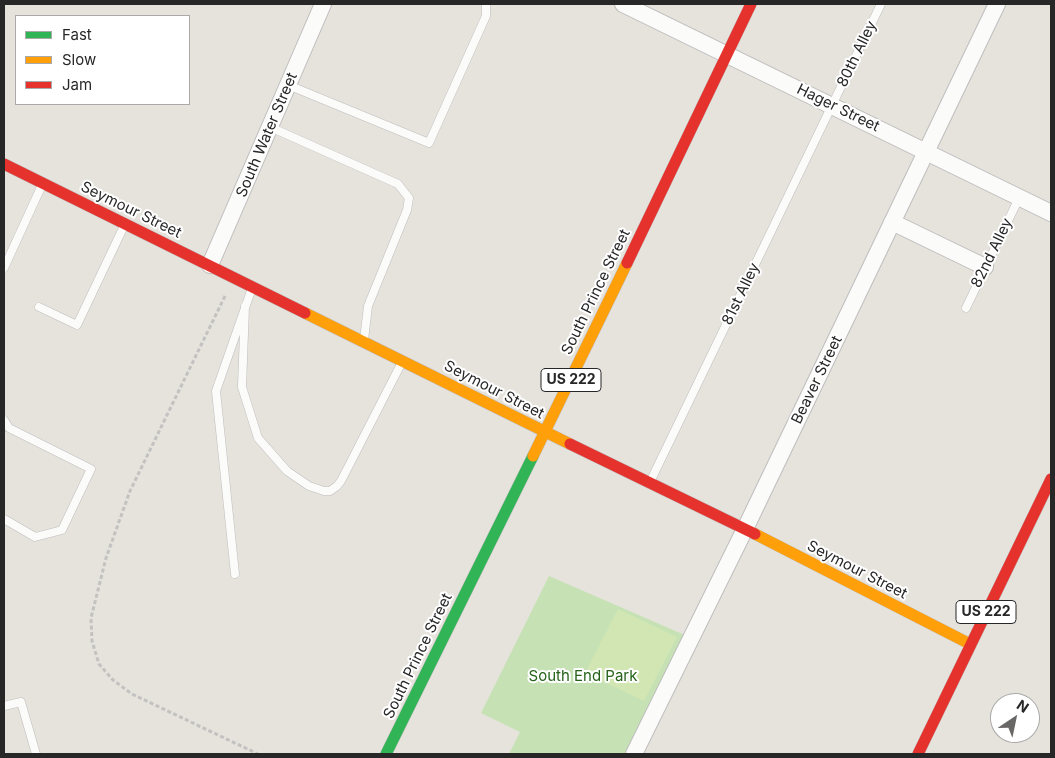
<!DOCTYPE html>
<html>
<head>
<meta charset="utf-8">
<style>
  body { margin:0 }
  #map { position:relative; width:1055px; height:758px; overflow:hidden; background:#e6e2dc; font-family:Inter,sans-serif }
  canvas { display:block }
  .frame { position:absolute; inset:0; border:5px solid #272727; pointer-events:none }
  .legend { position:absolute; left:15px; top:15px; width:175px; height:90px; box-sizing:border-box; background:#fff; border:1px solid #a9a9a9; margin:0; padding:6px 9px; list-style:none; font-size:15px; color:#272727 }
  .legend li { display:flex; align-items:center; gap:10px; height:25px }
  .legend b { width:25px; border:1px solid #a9a9a9 }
  .north { position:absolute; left:990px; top:693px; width:50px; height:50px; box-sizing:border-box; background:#fff; border:1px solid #a9a9a9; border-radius:50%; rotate:34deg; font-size:14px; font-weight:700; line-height:20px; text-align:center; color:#272727 }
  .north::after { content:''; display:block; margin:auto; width:18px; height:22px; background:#6a6866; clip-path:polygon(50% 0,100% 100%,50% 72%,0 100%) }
</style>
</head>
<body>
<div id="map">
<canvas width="1055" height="758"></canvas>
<div class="frame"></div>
<ul class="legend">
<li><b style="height:6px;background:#30b455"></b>Fast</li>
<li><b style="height:6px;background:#ff9f0a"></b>Slow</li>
<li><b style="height:6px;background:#e5322d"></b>Jam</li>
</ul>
<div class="north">N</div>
</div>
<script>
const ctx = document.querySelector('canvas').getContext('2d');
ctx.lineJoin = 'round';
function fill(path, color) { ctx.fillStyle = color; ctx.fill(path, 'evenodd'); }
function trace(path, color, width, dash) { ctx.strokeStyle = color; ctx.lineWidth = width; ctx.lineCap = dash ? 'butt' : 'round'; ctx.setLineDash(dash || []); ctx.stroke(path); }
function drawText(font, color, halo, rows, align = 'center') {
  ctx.font = font + ' Inter,sans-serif'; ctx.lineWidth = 4; ctx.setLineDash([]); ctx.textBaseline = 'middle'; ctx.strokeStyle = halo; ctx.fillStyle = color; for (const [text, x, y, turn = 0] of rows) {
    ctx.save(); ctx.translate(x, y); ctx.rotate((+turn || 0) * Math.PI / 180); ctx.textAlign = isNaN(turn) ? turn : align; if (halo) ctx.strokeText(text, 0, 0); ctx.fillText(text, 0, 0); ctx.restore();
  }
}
fill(new Path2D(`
  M549 576 687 636 628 754H509L520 732 481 713Z`), '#c6e2b4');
fill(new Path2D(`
  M618 609 677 637 644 701 585 673Z`), '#d1e6b2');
const lane = new Path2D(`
  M288 85 429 143 486 16V4
  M270 127 398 184 409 198 407 210 368 306 364 340
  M4 268 42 185
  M245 306 242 387 258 438 287 471 309 486 324 491H330L337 486 341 481 401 364
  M39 307 77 325 124 226
  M966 308 1019 198
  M4 420 9 428 91 469 62 530 35 537 4 519
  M650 482 881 4
  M235 574 216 391 252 288
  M4 706 21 702 36 754`);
const street = new Path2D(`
  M623 4 1051 213
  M892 222 985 267
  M210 265 323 4
  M634 754 745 529 997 4`);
const fast = new Path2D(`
  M386 754 533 456`);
const slow = new Path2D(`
  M305 313 570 444
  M533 456 627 263
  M755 534 970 644`);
const jam = new Path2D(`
  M4 164 305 313
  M627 263 751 4
  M570 444 755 534
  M918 754 1051 479`);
trace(lane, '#bfbebe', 9);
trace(street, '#bfbebe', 18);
trace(fast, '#bfbebe', 12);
trace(slow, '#bfbebe', 12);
trace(jam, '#bfbebe', 12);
trace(new Path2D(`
  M225 296 130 491 106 558 91 618 92 641 99 664 113 680 132 694 258 754`), '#c2c2c1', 3, [4, 2.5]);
trace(lane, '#fbfbfa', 8);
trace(street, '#fbfbfa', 16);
trace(fast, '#30b455', 11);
trace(slow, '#ff9f0a', 11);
trace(jam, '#e5322d', 11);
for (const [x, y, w] of [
  [571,380,60],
  [986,612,60]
]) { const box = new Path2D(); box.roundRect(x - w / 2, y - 11.5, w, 23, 4); ctx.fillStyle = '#fff'; ctx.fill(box); trace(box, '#272727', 1); }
drawText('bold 14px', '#272727', null, [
  ["US 222",571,380],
  ["US 222",986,612]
]);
drawText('15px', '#272727', '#fff', [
  ["80th Alley",857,54,-64],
  ["Hager Street",838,108,26],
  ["South Water Street",267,135,-67],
  ["Seymour Street",131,210,26],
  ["82nd Alley",992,253,-64],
  ["South Prince Street",596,292,-64],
  ["81st Alley",741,294,-64],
  ["Beaver Street",817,380,-64],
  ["Seymour Street",494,390,27],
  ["Seymour Street",857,570,27],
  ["South Prince Street",418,656,-64]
]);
drawText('15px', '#266319', '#fff', [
  ["South End Park",583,676]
]);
</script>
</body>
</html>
